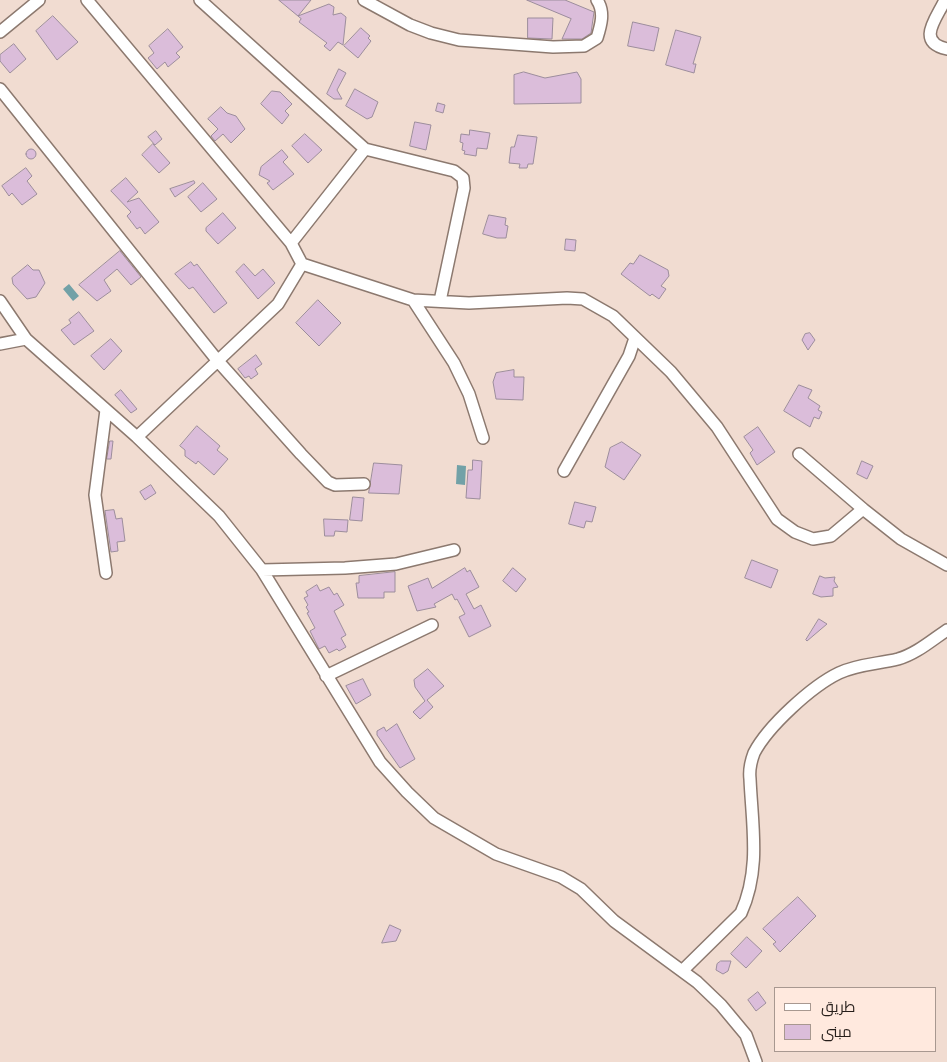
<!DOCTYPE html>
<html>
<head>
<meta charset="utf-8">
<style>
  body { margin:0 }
  #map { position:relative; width:947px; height:1062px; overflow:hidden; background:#f1dcd1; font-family:Lato,Cairo,sans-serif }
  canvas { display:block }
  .legend { position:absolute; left:774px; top:987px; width:162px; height:65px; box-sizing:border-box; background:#ffe9de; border:1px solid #a89890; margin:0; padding:6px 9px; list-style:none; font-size:15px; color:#261e1a }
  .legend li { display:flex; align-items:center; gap:10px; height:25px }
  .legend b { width:25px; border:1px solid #a89890 }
</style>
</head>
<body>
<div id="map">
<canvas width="947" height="1062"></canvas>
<ul class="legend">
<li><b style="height:6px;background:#fff"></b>طريق</li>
<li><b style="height:14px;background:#dbbdda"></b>مبنى</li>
</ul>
</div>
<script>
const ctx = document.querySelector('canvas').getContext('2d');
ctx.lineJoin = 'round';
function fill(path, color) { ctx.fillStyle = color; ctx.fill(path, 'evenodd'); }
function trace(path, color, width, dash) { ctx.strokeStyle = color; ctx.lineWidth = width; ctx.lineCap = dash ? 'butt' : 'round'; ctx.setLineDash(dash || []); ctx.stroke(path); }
fill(new Path2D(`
  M69 284 79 296 73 301 63 289Z
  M457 465 466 466 465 485 456 484Z`), '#72a1a7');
const building = new Path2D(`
  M279 0H311L298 16 329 4 334 7 333 15 341 13 346 17 343 45 338 42 330 51 324 46 327 43 299 22 301 19Z
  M527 0H565L594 12 591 33 582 39H562L571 19Z
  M53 16 78 42 57 60 36 31Z
  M528 18H553L552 39 528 38Z
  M633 22 659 28 654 51 628 46Z
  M361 28 370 36 368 38 371 41 358 58 344 46Z
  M168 29 183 47 176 53 180 57 168 67 165 62 157 69 148 58 154 53 149 46Z
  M676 30 701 37 693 64H696L694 73 666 65Z
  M14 44 26 59 10 73 0 61V55Z
  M339 69 346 73 337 90 342 99H334L327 94Z
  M524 72 545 78 577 72 581 79V103L514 104V75Z
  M355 89 378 102 372 117 367 119 346 106Z
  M272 91 280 92 292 104 285 111 289 115 282 124 261 104Z
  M438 103 445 105 443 113 436 111Z
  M221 107 227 113 236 116 245 129 231 143 223 134 215 141 211 136 218 129 208 119Z
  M415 122 431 125 426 150 410 146Z
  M470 130 490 133 487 149 477 148 476 156 464 154 465 151 462 150 463 143 460 142 461 134 469 135Z
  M156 131 162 139 155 145 148 137Z
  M305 134 322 150 308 163 292 146Z
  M518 135 537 137 533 164H528L527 168H519L520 164 509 163 511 147H514Z
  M153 144 170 163 159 173 142 155Z
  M26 154a5 5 0 1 1 10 0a5 5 0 1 1-10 0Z
  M282 150 288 157 283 162 294 174 273 190 267 183 270 181 259 175 261 167Z
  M26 168 32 176 27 181 37 194 22 205 12 193 9 196 2 186Z
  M126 178 138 192 127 202 139 198 159 222 145 234 140 227 137 229 127 216 131 212 111 191Z
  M194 181 195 183 175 197 170 189Z
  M203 183 217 199 201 212 188 197Z
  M223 213 236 228 218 244 206 231V228Z
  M489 215 506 218 505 225 508 226 506 238H497L483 234Z
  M566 239 576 240 575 251 565 250Z
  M120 251 141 277 131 285 117 269 104 280 111 291 97 301 79 285Z
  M640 255 668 270 669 276 661 286 666 289 659 299 652 294 650 296 621 274 630 263 633 264Z
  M191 262 194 266 197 264 227 303 214 313 193 287 189 289 175 274Z
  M244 264 255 276 263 269 275 283 258 299 236 272Z
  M28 265 33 270H39L45 283 36 297 27 299 13 284 12 278Z
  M318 300 341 323 319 346 296 323Z
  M79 312 94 331 74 345 61 330 71 323 69 320Z
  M810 333 815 340 808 350 802 340 805 334Z
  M111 339 122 351 104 370 91 356Z
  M256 355 262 364 255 369 258 374 251 379 249 376 245 378 238 369Z
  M514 370V377H524L523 400 496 399 493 382 496 373Z
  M799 385 812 390 808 398 820 406 818 410 822 412 819 419 814 417 810 427 784 411Z
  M121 390 137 409 131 413 115 395Z
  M197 426 220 446 217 450 228 459 214 475 198 461 196 464 185 456V450L180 446Z
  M758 427 775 452 757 465 750 453 753 450 744 437Z
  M110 441H113L111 459H107Z
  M622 442 641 455 624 480 605 467 610 448Z
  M473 460 482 461 480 499 466 498 468 470H472Z
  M862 461 873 466 867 479 857 474Z
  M374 463 402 465 399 494 369 493Z
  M151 485 156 493 145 500 140 492Z
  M353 497 364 498 362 521 350 520Z
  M575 502 596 507 592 522 586 521 584 528 569 524Z
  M114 510 116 519 122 518 125 541 117 542 118 551 111 552 105 511Z
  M324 519 348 520 347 532 335 531 334 536H325Z
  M752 560 778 570 771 588 745 578Z
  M465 568 467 572 470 570 479 587 466 594 474 609 481 605 491 626 469 637 459 617 465 614 457 599 455 600 452 594 434 604 436 607 417 611 408 586 428 578 432 588Z
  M513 568 526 579 516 592 503 581Z
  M395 572V592H384V598H358L356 583H359V576Z
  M820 576 825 578 835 577 834 581 838 587 833 588V596L821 597 813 594Z
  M317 585 320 591 329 587 334 595 337 593 344 605 334 611 346 635 341 638 346 647 339 651 337 649 329 653 325 646 319 649 310 631 315 628 307 613 309 612 306 607 308 605 304 598 308 596 306 592Z
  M819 619 827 624 807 641 806 640Z
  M428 669 444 686 427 700 433 707 420 719 413 712 425 701 415 687 414 680Z
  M363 679 371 695 356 704 346 686Z
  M397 724 415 759 400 768 377 735V731L384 727 386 731Z
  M798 897 816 916 780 952 773 944 776 942 763 929Z
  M390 925 401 930 396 941 382 943Z
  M747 937 762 951 746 968 731 954Z
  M721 961H731L728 971 723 974 716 970 717 964Z
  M758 992 766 1003 756 1011 748 1000Z`);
fill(building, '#dbbdda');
trace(building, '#9c8d9c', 1);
const street = new Path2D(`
  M87 0 291 243 302 264 413 300 454 363 469 394 483 438
  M200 0 365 149 291 243
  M364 0 410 25 431 33 459 40 553 47 584 46 597 38C601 25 605 12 597 0
  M945 0C937 18 915 42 947 49
  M0 32 39 0
  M0 89 217 360 301 454 328 482 335 485 364 484
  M365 149 454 171 463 178 464 188 440 301
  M413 300 469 303 567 298 583 299 613 316 671 372 717 427 777 519 795 532 813 539 831 536 863 509 901 539 947 565
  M0 301 26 339 0 344
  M26 339 137 437 219 516 262 570 345 568 396 564 454 550
  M106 410 95 495 106 573
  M137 437 278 304 302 264
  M799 454 863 509
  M564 471 629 356 635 338
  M262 570 380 762 407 792 434 818 496 854 561 877 581 889 614 921 697 982 721 1005 746 1035 756 1062
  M326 676 432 625
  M682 971 741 913C761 869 752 825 750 779 749 771 751 761 754 753 768 726 812 686 839 673 858 664 878 664 898 659 916 654 932 640 947 630`);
trace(street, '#8c796f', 14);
trace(street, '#fff', 11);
</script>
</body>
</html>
